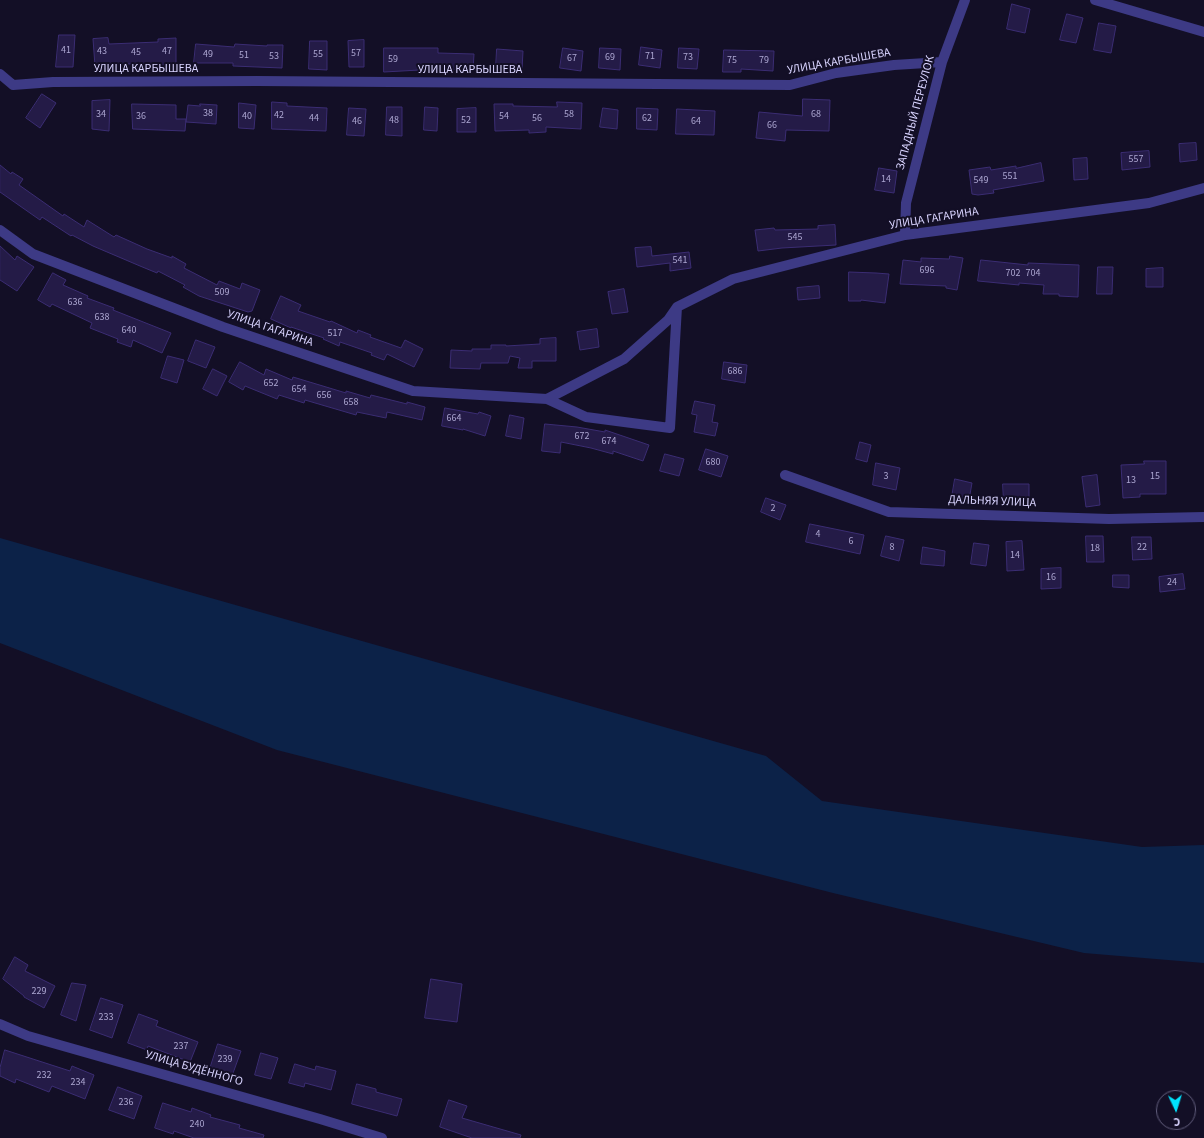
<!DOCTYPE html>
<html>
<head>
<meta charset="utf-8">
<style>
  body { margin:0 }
  #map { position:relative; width:1204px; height:1138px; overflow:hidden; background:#130f26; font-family:"Source Sans 3",sans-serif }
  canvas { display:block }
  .north { position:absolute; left:1156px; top:1090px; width:40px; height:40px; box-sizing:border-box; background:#130f26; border:1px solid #625e7d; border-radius:50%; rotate:176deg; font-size:11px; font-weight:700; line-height:16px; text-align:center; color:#d9d4ff }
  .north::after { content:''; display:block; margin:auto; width:14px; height:18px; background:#00e5ff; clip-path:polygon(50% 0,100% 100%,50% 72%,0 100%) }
</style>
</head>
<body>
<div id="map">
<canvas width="1204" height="1138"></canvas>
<div class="north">С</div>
</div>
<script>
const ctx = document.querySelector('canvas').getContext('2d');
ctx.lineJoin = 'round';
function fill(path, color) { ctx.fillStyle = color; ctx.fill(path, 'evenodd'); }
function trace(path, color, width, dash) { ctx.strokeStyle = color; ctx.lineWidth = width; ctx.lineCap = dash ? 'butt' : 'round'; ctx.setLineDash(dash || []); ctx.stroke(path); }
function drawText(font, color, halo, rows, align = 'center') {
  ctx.font = font + ' "Source Sans 3",sans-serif'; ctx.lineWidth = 4; ctx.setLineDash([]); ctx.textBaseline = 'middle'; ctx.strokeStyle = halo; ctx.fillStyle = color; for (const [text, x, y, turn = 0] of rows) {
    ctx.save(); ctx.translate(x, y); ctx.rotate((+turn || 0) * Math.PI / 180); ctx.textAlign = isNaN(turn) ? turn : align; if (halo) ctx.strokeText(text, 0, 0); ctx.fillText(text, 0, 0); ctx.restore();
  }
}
fill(new Path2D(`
  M0 538 766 756 822 801 1142 847 1204 845V963L1084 953 833 893 277 750 0 643Z`), '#0c2248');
const building = new Path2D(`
  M1012 4 1030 9 1025 33 1007 29Z
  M1067 14 1083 18 1076 43 1060 40Z
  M1099 23 1116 26 1111 53 1094 50Z
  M59 35H75L73 67H56Z
  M108 38 109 44 158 42V39L176 38V65H158V63L126 64V63L95 66 93 39Z
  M364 40V67H349L348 41Z
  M310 41H327V70L309 69Z
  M196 44 234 47 235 44 267 46V45H283L282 68 233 66V63H194Z
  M641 47 662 50 660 68 639 65Z
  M384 48H438V53L474 54 473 70 438 69 384 72Z
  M563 48 583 51 581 71 560 68Z
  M600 48 621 49 620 70 599 68Z
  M679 48 699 49 697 69 678 68Z
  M497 49 523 51 522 70 496 68Z
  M724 50 774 51 773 71 741 69V72H723Z
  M42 94 56 103 40 128 26 118Z
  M803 99 830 100 829 131 786 130 785 141 756 138 759 112 802 116Z
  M110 100 109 131 92 129V101Z
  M272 102 287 103V106L327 108 326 131 272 129Z
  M557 102 582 103 581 129 546 127V132L529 133V130L495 131 494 104H513V106L557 107Z
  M239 103 256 105 254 129 239 128Z
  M132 104 176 105V119H186L185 131 133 129Z
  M200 104 217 105 216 124 186 122 188 105 200 106Z
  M387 107H402V136L386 135Z
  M425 107 438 108 437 131 424 130Z
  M349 108 366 109 364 136 347 135Z
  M476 108V132H457V109Z
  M603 108 618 110 617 129 600 127Z
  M637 108 658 109 657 130 637 129Z
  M677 109 715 111 714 135 676 134Z
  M1196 143 1197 160 1180 162 1179 144Z
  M1149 151 1150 167 1122 170 1121 153Z
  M1087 158 1088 179 1074 180 1073 159Z
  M1041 163 1044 181 993 190 994 193 978 195 972 194 969 170 990 167 991 170 1016 166V168Z
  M0 165 11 174 12 172 23 179 19 185 63 216 64 214 84 227 87 220 114 237 116 235 147 249 172 258V256L186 264 184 268 217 285 219 281 240 289 242 283 260 290 252 311 248 312 199 296 183 287 185 285 158 271 157 273 140 266 93 246 72 235 71 236 42 217 40 220 0 192Z
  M879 168 897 171 894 193 875 190Z
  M835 225 836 245 782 248 758 251 755 230 774 228 775 230 818 229V226Z
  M0 246 15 260 17 256 34 267 17 291 0 280Z
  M651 247 652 256 689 252 691 268 670 271V263L637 267 635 248Z
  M950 256 963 258 957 290 946 288V286L900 284 903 260 921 262V258L949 259Z
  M981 260 1028 265V263L1079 265 1078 297 1059 296V294H1043L1044 285 1019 283V285L978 281Z
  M1098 267H1113L1112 294H1097Z
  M1163 268V287H1146V269Z
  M849 272 876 273 889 274 885 303 861 300V301H849Z
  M53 273 66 280 63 285 88 296 87 298 114 308 113 310 171 333 162 353 133 340 131 347 117 342 118 339 90 328 92 323 52 304 50 307 38 300Z
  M819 286 820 298 798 300 797 288Z
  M624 289 628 312 612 314 608 292Z
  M281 296 301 305 298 311 330 322 331 321 357 333 358 330 371 335 370 337 401 348 405 340 423 349 414 367 387 354 384 360 371 355 372 353 340 342 339 346 323 339 324 338 291 327V328L271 319Z
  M597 329 599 347 580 350 577 332Z
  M556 338V361H532V368H518L520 358 510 356 508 363H481L480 369 450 368 451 350 472 351V349H491V345H506V346L540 344V339Z
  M196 340 215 347 206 368 188 361Z
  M168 356 184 360 177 383 161 378Z
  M240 362 264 375 266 369 292 380 293 377 346 393V391L370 398 371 395 407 404V402L425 407 422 420 387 412 386 418 357 412 356 415 305 400 304 403 279 395 277 399 245 386 243 390 229 382Z
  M724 362 747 365 745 383 722 379Z
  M213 369 227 376 217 396 203 389Z
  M695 401 715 405 712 422 718 423 715 436 694 432 697 415 692 414Z
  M445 408 478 414 479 412 491 416 485 436 463 429V430L442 426Z
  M510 415 524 418 521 439 506 436Z
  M545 424 577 427 605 432V430L649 445 643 461 613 451V454L591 448 561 442 560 453 542 451Z
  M860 442 871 445 867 462 856 459Z
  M706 449 728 456 721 477 699 470Z
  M665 454 684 459 679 476 660 471Z
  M1144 461H1166V494H1140V497L1123 498 1121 465 1144 464Z
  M876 463 900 468 896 490 873 485Z
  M1097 475 1100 505 1086 507 1082 477Z
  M955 479 972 483 969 500 952 497Z
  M1003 484H1029V500L1004 501Z
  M766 498 786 505 780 520 761 512Z
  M810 524 864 535 860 554 806 542Z
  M886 536 904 540 899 561 881 556Z
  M1086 536H1103L1104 562H1087Z
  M1132 537H1151L1152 559 1133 560Z
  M1022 541 1024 570 1007 571 1006 542Z
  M974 543 989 545 986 566 971 564Z
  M923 547 945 551 944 566 921 564Z
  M1061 568V588L1041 589V569Z
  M1183 574 1185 589 1160 592 1159 577Z
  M1113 575H1129V588L1113 587Z
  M15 957 28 965 25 971 55 986 44 1008 24 997V996L3 979Z
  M431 979 462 984 457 1022 425 1018Z
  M72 983 86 985 76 1021 61 1015Z
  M101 998 123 1005 112 1038 90 1030Z
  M139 1014 158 1021 156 1026 198 1042 190 1062 148 1046 147 1050 128 1043Z
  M218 1044 241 1051 232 1076 210 1069Z
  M5 1050 70 1071 72 1066 94 1075 85 1099 52 1086 49 1092 16 1079 15 1083 0 1076V1068Z
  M261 1053 278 1058 271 1079 255 1075Z
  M295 1064 315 1070 316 1066 336 1071 331 1090 305 1083 304 1087 289 1083Z
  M357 1084 376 1089V1092L402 1099 397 1116 352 1104Z
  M118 1087 142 1096 134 1119 109 1110Z
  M449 1100 467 1106 462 1118 521 1135 520 1138H472L440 1127Z
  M163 1103 191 1112 192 1108 211 1115 210 1117 240 1125 239 1128 264 1135 263 1138H194L174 1131 173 1134 155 1128Z`);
fill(building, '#241b47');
trace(building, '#3b2d73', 1);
trace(new Path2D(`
  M0 74 13 85 53 82 257 81 790 85 836 73 894 65 942 62
  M0 230 33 254 223 327 413 391 547 399 624 359 668 320 677 307 733 279 905 235 1149 203 1204 188
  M905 235 906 203 942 62 965 0
  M547 399 586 417 670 428 677 307
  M785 475 889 512 1109 519 1204 517
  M0 1024 28 1036 320 1119 382 1138`), '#3d3a85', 10);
trace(new Path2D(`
  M1095 0 1204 32`), '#3d3a85', 10);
drawText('10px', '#aca6d1', null, [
  ["41",66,51],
  ["43",102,52],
  ["47",167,52],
  ["45",136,53],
  ["57",356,54],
  ["49",208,55],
  ["55",318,55],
  ["51",244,56],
  ["53",274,57],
  ["71",650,57],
  ["69",610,58],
  ["73",688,58],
  ["67",572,59],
  ["59",393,60],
  ["75",732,61],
  ["79",764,61],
  ["38",208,114],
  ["34",101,115],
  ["58",569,115],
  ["68",816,115],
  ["42",279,116],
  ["36",141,117],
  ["40",247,117],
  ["54",504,117],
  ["44",314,119],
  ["56",537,119],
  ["62",647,119],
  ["48",394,121],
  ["52",466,121],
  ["46",357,122],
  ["64",696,122],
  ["66",772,126],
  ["557",1136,160],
  ["551",1010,177],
  ["14",886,180],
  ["549",981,181],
  ["545",795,238],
  ["541",680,261],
  ["696",927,271],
  ["702",1013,274],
  ["704",1033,274],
  ["509",222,293],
  ["636",75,303],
  ["638",102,318],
  ["640",129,331],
  ["517",335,334],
  ["686",735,372],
  ["652",271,384],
  ["654",299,390],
  ["656",324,396],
  ["658",351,403],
  ["664",454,419],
  ["672",582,437],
  ["674",609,442],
  ["680",713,463],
  ["3",886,477],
  ["15",1155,477],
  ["13",1131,481],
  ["2",773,509],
  ["4",818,535],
  ["6",851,542],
  ["8",892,548],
  ["22",1142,548],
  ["18",1095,549],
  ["14",1015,556],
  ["16",1051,578],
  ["24",1172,583],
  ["229",39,992],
  ["233",106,1018],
  ["237",181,1047],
  ["239",225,1060],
  ["232",44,1076],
  ["234",78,1083],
  ["236",126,1103],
  ["240",197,1125]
]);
drawText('12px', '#d9d4ff', '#130f26', [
  ["УЛИЦА КАРБЫШЕВА",839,62,-10],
  ["УЛИЦА КАРБЫШЕВА",146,69],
  ["УЛИЦА КАРБЫШЕВА",470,70],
  ["ЗАПАДНЫЙ ПЕРЕУЛОК",916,113,-75],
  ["УЛИЦА ГАГАРИНА",934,219,-9],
  ["УЛИЦА ГАГАРИНА",270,329,19],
  ["ДАЛЬНЯЯ УЛИЦА",992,502,2],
  ["УЛИЦА БУДЁННОГО",194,1069,16]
]);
</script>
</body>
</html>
